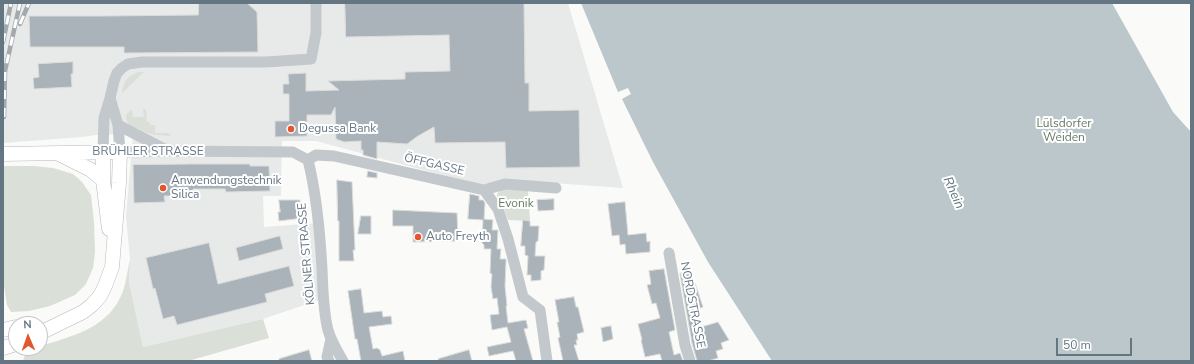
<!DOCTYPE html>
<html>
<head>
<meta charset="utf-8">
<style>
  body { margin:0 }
  #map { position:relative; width:1194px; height:364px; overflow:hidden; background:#fafaf8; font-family:"Nunito Sans",sans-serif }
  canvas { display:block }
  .frame { position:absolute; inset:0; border:4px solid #657683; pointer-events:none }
  .north { position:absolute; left:8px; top:316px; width:40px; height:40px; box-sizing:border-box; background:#fff; border:1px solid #c1c8cd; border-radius:50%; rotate:358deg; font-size:11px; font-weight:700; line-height:16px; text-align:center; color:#657683 }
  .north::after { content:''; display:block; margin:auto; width:14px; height:18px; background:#e4572e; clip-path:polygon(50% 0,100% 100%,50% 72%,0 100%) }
  .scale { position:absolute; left:1056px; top:338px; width:76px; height:18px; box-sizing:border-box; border:2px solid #657683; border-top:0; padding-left:5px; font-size:12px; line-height:14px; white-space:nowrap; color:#657683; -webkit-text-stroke:3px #fff; paint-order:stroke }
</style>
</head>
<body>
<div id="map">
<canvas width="1194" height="364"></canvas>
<div class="frame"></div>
<div class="north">N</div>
<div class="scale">50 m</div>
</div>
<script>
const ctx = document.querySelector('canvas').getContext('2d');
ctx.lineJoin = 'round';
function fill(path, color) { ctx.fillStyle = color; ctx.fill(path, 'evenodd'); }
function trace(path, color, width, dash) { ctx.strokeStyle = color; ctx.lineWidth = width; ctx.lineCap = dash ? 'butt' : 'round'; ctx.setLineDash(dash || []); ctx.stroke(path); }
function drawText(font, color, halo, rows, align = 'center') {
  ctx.font = font + ' "Nunito Sans",sans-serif'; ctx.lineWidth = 4; ctx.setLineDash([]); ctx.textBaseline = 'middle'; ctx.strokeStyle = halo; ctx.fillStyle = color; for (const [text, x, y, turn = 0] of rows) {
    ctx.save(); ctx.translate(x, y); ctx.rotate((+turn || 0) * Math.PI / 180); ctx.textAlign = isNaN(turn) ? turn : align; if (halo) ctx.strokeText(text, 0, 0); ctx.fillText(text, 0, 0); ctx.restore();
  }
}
fill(new Path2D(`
  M3 3H568L623 188 510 180 479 185 316 141H282L281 196H263L264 227 318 223 322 299 263 319 143 347 129 282 130 259 126 216 133 134 96 135 82 137 3 143Z`), '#e8e9e9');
fill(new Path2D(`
  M139 72H144L122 93C123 82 128 75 139 72Z
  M143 109H145L146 110 147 122H150V125H155V133H168L171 136C158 135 147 135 136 127L134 129C126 123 122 115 132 110L133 117H144Z
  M3 166H34L53 168 73 174 82 182 91 195 94 222 95 252 93 268 86 284 75 295 50 306 29 311 11 312 7 305 3 280Z
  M504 189 528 191 530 221 508 220 503 206 497 196C497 192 500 190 504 189Z
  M130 259 129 282 143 347 263 319 269 338 188 361H23L25 355 35 348H40V346C70 337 105 329 120 298 126 287 127 272 130 259Z`), '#dadfd7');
fill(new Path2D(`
  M581 3H1112L1173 112 1191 132V361H772L708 262 653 162 622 99 631 94 628 88 618 92Z`), '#bbc7cb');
const building = new Path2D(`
  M199 3H247L257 12 258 52 124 53V47H30L29 16H106L198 15Z
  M345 3H524L525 83H529V111L579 110 580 167 506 168 505 142 435 143 434 127 418 136 407 144 377 142V159L363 155V150H361V141L344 142 336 139 335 107 331 115H307V136L275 137V121H289V94H283V84H289L288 74 306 73V91L339 90 328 81 405 79V72L450 71 449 35 346 37Z
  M73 62V74H71L72 87 34 89 33 78 39 77 38 64Z
  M192 164H250V166H269L270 191 226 192 225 189H193V196H164L165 202 134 203 133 165Z
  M368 171 377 173V178L367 177Z
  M337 180 352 182 355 250H353L354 261H339V221H338Z
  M470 194 479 196V200H483L485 203 484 219 493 220 492 230H498L497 249H501L500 259H506V261L505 286 507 306H506L508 323 526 320 528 328 524 329 533 361H516L513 351 489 356 487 347 511 342 507 327 492 330 490 315 499 314 497 298 493 299 491 287 492 274 490 273 491 249H484V245L482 243 483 220 468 219Z
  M554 199V210L538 211 537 200Z
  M279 200H300V210L302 209 303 218 279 221 278 212H280Z
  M625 202 628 235 646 233 647 242 650 241V252L626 254 625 244 620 245 619 235 612 236 608 204Z
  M393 210 457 213 458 241 413 242V226H393Z
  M361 216H371V234H358Z
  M523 220 530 221V226H539L538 241 536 242 535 256H545L544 270 541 271V280L531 281V275H527L528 256 525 255V246H521Z
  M280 236 283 249 239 261 236 248Z
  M209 243 218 284 289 266 294 286 265 294 267 302 177 325 174 316 163 319 155 288 153 289 146 258Z
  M664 269 675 330 669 332 674 355 680 353 683 361H662L660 354 645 357 641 340H642L638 324 660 318 656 303 652 304 647 285 651 284 649 271Z
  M687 270 695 283 703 307 696 310 701 327 718 322 729 340 721 343 723 349 716 351 718 358 708 361H697L692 343 680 274Z
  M361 289 364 313 382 311 383 317 391 316 392 324 369 327 373 349 377 348 380 350 382 356 403 351 405 361H361L357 339H355L348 291Z
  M574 297 576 307H578L584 332 577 334 578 340H576L577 345H574L579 361H563L558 338 560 337 557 322H559L555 300Z
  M611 326 613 339 603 342 601 328Z
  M309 350 312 361H279V359Z
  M469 350 472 361H439L438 359Z`);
fill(building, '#aab3b9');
trace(building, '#dcdcda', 1);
const major = new Path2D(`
  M103 152V180L109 229
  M3 154 120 152 119 183 112 267 105 286 100 296 92 305 83 312 40 333
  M59 154 91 170 103 180
  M3 330 16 327
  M3 348 16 344`);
trace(major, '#b5babe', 15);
trace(new Path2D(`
  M110 98 118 125 120 152 167 151 293 152 308 160C317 196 320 232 322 269 323 289 323 311 328 330 331 341 337 351 343 361
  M118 125 166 150
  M103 152 104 118 110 98 114 81 117 73 122 68 128 64 142 62H266L311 59 316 33V3
  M308 160 316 155 334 156 484 190 505 184 556 188
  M484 190 498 209 508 239 523 297 540 310 547 361
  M669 253 685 345 690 361
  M329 361 327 357 331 339`), '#c3c8cc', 11);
trace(major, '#fff', 14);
const rail = new Path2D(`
  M20 24 29 3
  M3 42 11 3
  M4 117 5 71 20 3`);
trace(rail, '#a2aab0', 4.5);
trace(rail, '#fff', 3, [9]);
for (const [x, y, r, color] of [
  [291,129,4,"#e4572e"],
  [163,188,4,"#e4572e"],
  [418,237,4,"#e4572e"]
]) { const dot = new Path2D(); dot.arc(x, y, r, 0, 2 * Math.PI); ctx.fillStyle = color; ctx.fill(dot); trace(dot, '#fff', 1.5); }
drawText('12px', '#687a64', '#fff', [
  ["Lülsdorfer",1064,124],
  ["Weiden",1064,138],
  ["Evonik",516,204]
]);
drawText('12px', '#657683', '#fff', [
  ["Degussa Bank",299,129],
  ["Anwendungstechnik",171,181],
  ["Silica",171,195],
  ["Auto Freyth",426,237]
], 'left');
drawText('12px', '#657683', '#fff', [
  ["BRÜHLER STRASSE",148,152],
  ["ÖFFGASSE",434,165,13],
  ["KÖLNER STRASSE",307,254,-95],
  ["NORDSTRASSE",692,305,79]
]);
drawText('italic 13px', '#60757c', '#fff', [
  ["Rhein",953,193,66]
]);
</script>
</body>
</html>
